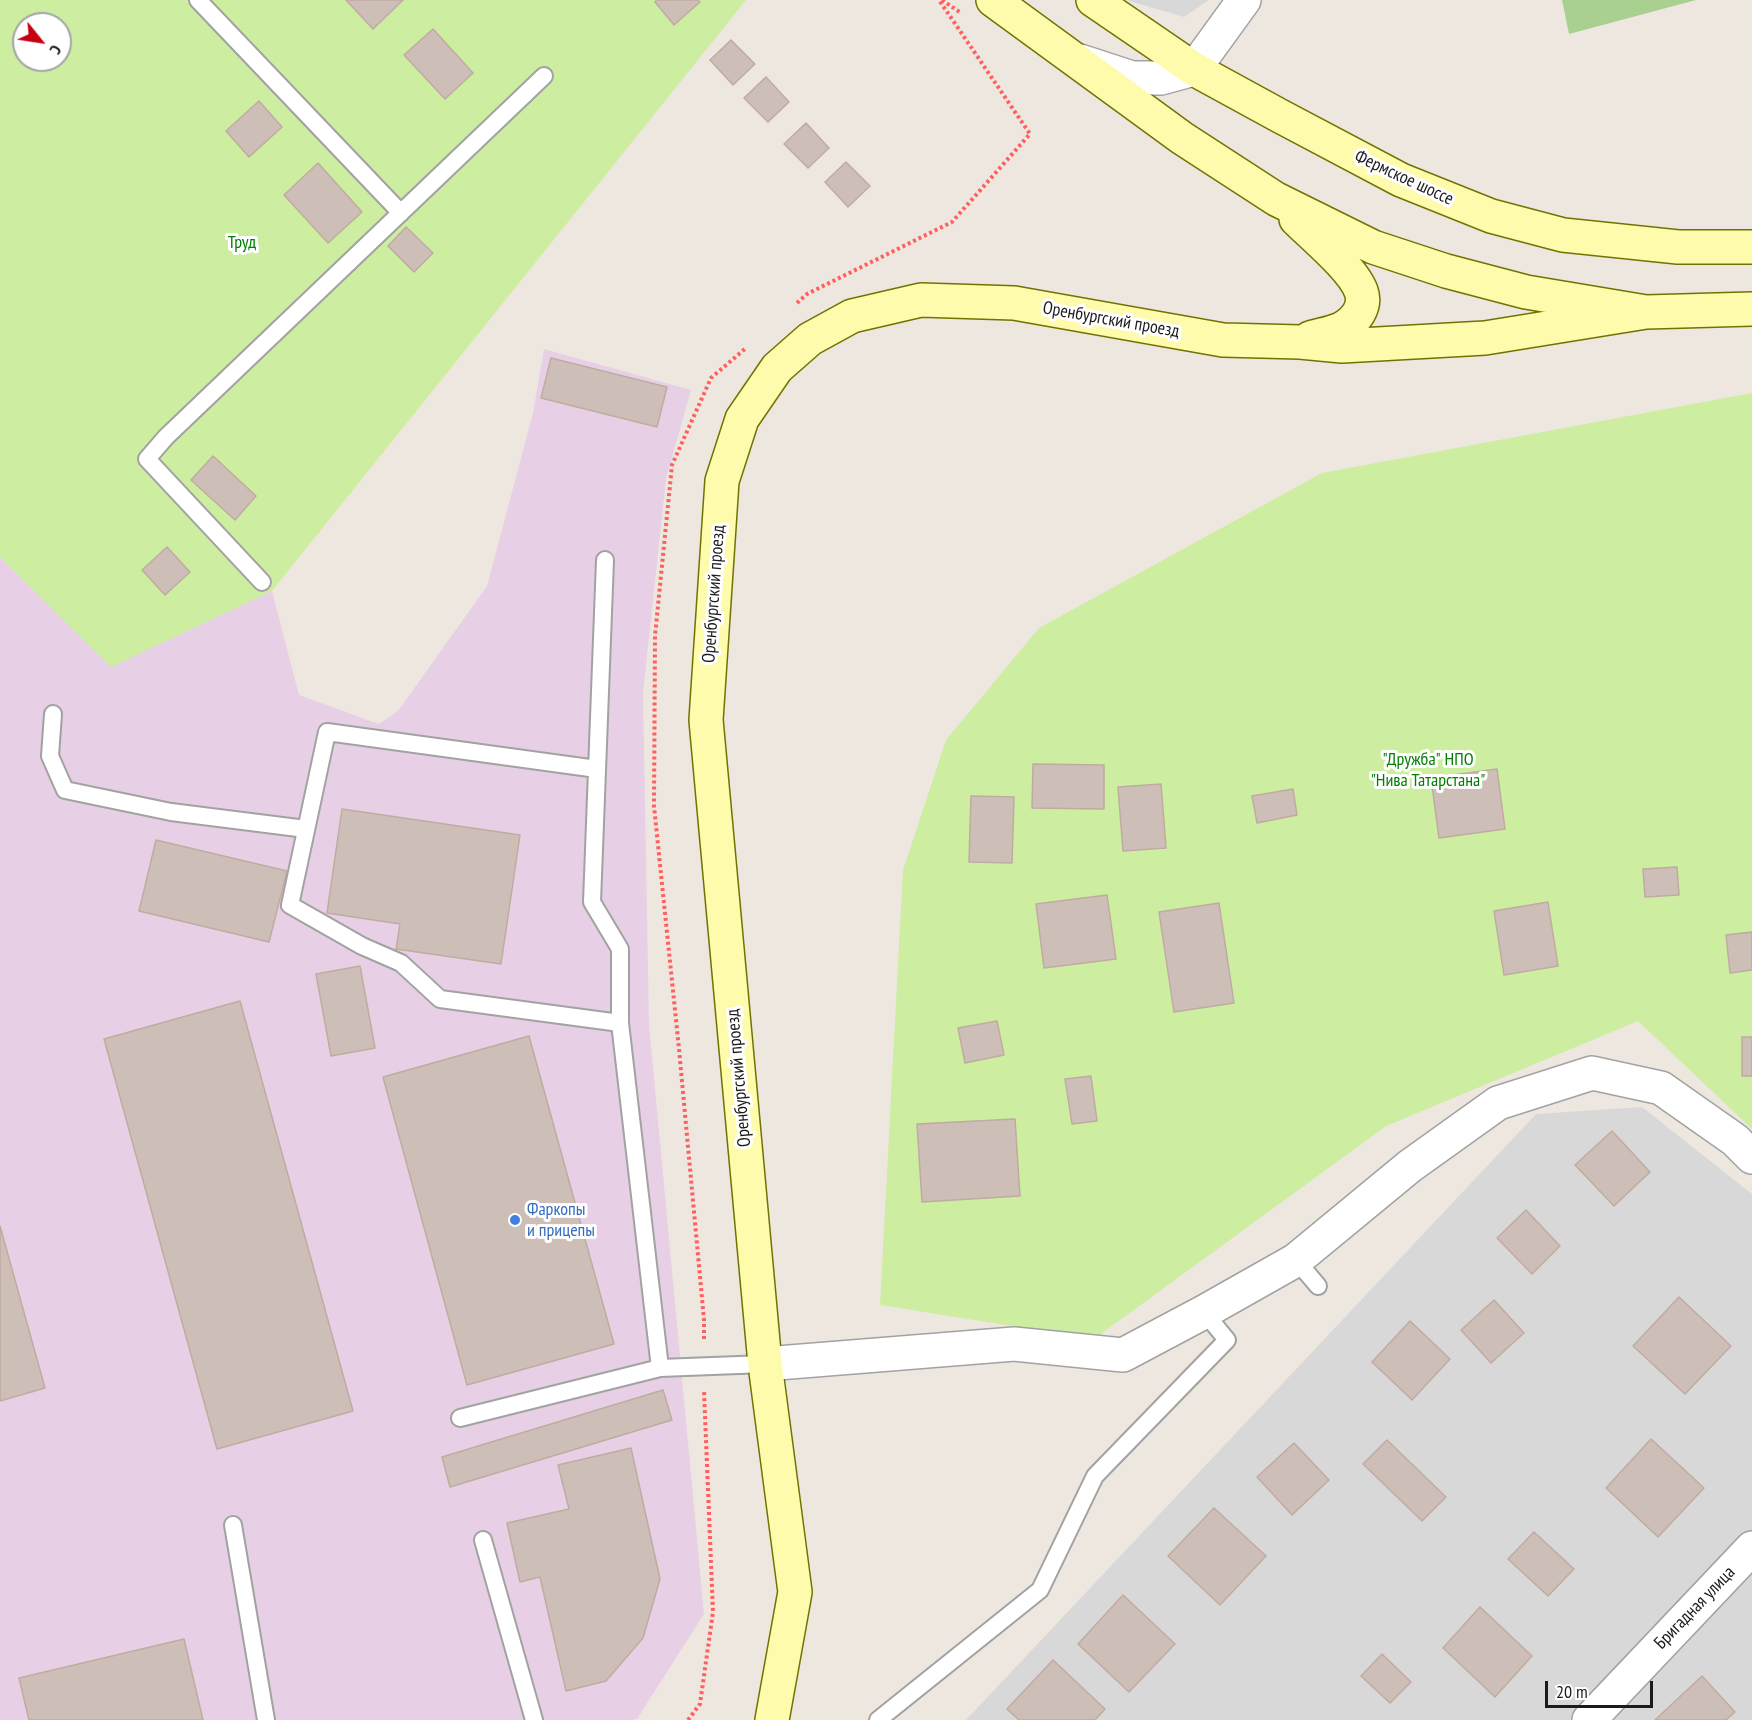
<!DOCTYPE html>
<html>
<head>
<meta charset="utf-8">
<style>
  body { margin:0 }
  #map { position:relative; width:1752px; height:1720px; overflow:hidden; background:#eee7df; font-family:"PT Sans Narrow",sans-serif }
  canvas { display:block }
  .north { position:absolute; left:12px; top:12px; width:60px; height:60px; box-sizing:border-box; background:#fff; border:2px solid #a4a4a4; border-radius:50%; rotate:120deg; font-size:16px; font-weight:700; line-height:24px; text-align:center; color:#1b1b1b }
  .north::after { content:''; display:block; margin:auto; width:21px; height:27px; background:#c50012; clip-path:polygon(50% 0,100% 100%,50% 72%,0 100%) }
  .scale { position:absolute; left:1545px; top:1681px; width:108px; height:27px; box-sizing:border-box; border:3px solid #1b1b1b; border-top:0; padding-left:8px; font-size:18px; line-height:21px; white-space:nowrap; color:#1b1b1b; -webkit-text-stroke:4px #fff; paint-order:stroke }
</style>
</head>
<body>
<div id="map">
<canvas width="1752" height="1720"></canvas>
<div class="north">С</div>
<div class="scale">20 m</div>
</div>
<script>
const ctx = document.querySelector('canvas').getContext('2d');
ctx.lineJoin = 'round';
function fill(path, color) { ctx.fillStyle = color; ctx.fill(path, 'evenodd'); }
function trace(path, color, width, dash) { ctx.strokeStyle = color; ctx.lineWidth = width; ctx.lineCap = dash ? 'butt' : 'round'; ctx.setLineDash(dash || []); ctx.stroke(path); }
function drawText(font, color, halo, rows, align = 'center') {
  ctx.font = font + ' "PT Sans Narrow",sans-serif'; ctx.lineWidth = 6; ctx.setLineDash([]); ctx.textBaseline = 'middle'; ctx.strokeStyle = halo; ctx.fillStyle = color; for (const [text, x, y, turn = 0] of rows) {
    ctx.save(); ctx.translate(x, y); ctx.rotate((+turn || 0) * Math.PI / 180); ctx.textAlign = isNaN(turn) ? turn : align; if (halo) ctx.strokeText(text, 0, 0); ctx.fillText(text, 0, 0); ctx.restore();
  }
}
fill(new Path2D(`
  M1126 0H1209L1184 17Z
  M1642 1107 1752 1194V1720H966L1536 1114Z`), '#d9d8d8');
fill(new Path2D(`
  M544 349 691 390 666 479 643 693 649 1024 704 1614 637 1719 631 1720H0V557L111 666 272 591 299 695 379 724 398 711 487 586 533 413Z`), '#e7d0e5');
fill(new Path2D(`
  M0 0H746L272 591 111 667 0 557ZM24 24H60V60H24Z
  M1752 393V1129L1638 1021 1386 1126 1094 1339 880 1305 903 870 946 740 1039 628 1322 473Z`), '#cdeda0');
fill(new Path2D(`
  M1562 0H1696L1569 34Z`), '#a9d090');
const building = new Path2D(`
  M346 0H403L373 29Z
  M657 0H698L700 2 674 25 655 2Z
  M433 29 473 73 445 99 404 55Z
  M731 40 755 64 733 85 710 60Z
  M766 77 789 102 768 122 744 98Z
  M259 101 282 127 249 157 226 131Z
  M806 123 829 148 808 168 784 144Z
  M846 162 870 186 848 207 825 182Z
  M318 163 362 212 328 243 284 195Z
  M406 227 433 253 414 272 388 246Z
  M551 358 667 387 657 427 541 398Z
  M213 456 256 496 235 520 191 480Z
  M167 547 190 572 165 595 142 570Z
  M1033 764 1104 765V809L1032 808Z
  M1497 769 1505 829 1439 838 1431 778Z
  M1161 784 1166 848 1123 851 1118 787Z
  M1293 789 1297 815 1257 823 1252 796Z
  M971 796 1014 797 1012 863 969 862Z
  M342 809 520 835 501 964 396 949 400 924 327 913Z
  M156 840 287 871 269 942 139 911Z
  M1677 867 1679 895 1645 897 1643 869Z
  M1107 895 1116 959 1044 968 1036 904Z
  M1548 902 1558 966 1504 975 1494 911Z
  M1219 903 1234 1003 1174 1012 1159 912Z
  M1752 932V970L1730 973 1726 935Z
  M360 966 375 1048 331 1056 316 974Z
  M240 1001 353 1411 217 1449 104 1039Z
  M997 1021 1004 1055 965 1063 958 1028Z
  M529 1036 614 1344 467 1385 383 1077Z
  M1742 1037H1752V1076H1742Z
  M1091 1076 1097 1121 1072 1124 1065 1079Z
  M1015 1119 1020 1196 922 1202 917 1124Z
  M1612 1131 1650 1172 1614 1206 1575 1165Z
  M1526 1210 1560 1246 1532 1274 1497 1238Z
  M0 1226 45 1388 0 1401Z
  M1679 1297 1731 1346 1685 1394 1633 1346Z
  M1494 1300 1524 1333 1491 1363 1461 1330Z
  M1410 1321 1450 1359 1412 1400 1372 1362Z
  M663 1390 672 1420 450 1487 442 1457Z
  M1651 1439 1704 1488 1658 1537 1606 1488Z
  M1387 1440 1446 1497 1422 1521 1363 1464Z
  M1294 1443 1329 1480 1292 1515 1257 1477Z
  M631 1448 660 1579 643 1638 606 1681 566 1691 540 1577 520 1582 507 1523 569 1509 558 1465Z
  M1214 1508 1266 1556 1220 1605 1168 1556Z
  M1534 1532 1574 1569 1548 1596 1508 1559Z
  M1123 1595 1175 1644 1129 1692 1078 1644Z
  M1480 1607 1532 1656 1495 1697 1443 1648Z
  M184 1639 203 1720H29L19 1678Z
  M1382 1654 1411 1682 1390 1703 1361 1676Z
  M1053 1660 1105 1709 1095 1720H1019L1007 1709Z
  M1702 1676 1735 1712 1726 1720H1655Z`);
fill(building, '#cdbfb8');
trace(building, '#c0aba0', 1.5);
const lane = new Path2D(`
  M198 0 401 213
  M605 560 592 902 620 949V1023
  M262 582 147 459 166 437 544 76
  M53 714 50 756 65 790 171 812 306 829
  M597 769 327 732 290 905 362 946 401 963 440 999 620 1023 660 1368
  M1296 1260 1318 1286
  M460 1418 660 1368 765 1364
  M233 1525 266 1720
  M483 1540 534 1720
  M878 1720 1040 1590 1095 1476 1227 1340 1204 1312`);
const street = new Path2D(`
  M1080 61 1132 78H1161L1194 69 1244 0
  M765 1364 1014 1344 1123 1355 1204 1312 1296 1260 1410 1166 1498 1103 1592 1073 1661 1088 1735 1140 1752 1157
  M1589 1720 1752 1548`);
const secondary = new Path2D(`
  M993 0 1182 138 1276 199 1373 247 1446 271 1526 292 1646 312 1752 309
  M1093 0 1194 69 1280 116 1401 180 1491 216 1563 235 1678 247H1752
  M1296 219C1314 237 1353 269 1361 291 1367 307 1355 322 1341 329 1332 333 1320 335 1310 338
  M772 1720 795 1592 765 1364 706 720 722 481 742 419 777 368 810 339 852 316 921 300 1014 303 1223 340 1300 342 1342 346 1485 338 1646 312`);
trace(lane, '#a2a2a2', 20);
trace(street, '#a2a2a2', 36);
trace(secondary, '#717300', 36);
trace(new Path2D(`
  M942 0 961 13
  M797 303 807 294 952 222 1030 134 939 0
  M704 1339V1320L679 1049 654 806 655 636 672 465 711 378 746 348
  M688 1720 700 1704 713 1612 704 1391`), '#ff605e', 4, [3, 3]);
trace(lane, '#fff', 16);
trace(street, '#fff', 33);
trace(secondary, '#fefbac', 33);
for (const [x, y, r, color] of [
  [515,1220,6,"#3f7fe0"]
]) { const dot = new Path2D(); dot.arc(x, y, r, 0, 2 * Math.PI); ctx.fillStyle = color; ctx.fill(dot); trace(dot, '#fff', 2); }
drawText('18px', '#1b1b1b', '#fff', [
  ["Фермское шоссе",1404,178,25],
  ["Оренбургский проезд",1111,320,10],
  ["Оренбургский проезд",714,594,-86],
  ["Оренбургский проезд",739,1078,-95],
  ["Бригадная улица",1695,1608,-46]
]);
drawText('18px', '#047e03', '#fff', [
  ["Труд",242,243],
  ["\"Дружба\" НПО",1428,760],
  ["\"Нива Татарстана\"",1428,781]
]);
drawText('18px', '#366cbe', '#fff', [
  ["Фаркопы",527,1210],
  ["и прицепы",527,1231]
], 'left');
</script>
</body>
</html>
